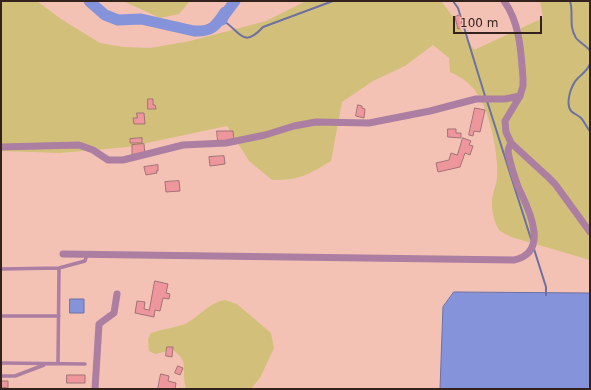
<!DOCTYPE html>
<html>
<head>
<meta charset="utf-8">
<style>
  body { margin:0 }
  #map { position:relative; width:591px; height:390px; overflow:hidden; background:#f3c2b5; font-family:"DejaVu Sans",sans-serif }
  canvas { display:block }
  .frame { position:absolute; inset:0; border:2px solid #33211c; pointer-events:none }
  .scale { position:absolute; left:453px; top:16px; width:89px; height:18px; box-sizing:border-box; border:2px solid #33211c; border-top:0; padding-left:5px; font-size:12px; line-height:14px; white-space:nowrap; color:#33211c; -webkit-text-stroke:3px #f3c2b5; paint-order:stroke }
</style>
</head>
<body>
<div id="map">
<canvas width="591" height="390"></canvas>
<div class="frame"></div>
<div class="scale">100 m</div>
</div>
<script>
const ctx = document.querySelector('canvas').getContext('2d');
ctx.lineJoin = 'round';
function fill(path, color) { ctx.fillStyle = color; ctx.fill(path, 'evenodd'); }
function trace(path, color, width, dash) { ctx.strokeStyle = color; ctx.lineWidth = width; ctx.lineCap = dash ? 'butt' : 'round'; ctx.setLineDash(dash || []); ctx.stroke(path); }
fill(new Path2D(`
  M1 1H37L61 19 100 43 123 47 150 48 190 41 266 21 306 1H441L454 18 474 50 543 18 540 1H590V260L511 237C508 235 503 233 500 231 495 225 492 212 492 205 491 196 496 187 497 178 499 155 490 114 478 95 472 84 461 77 450 72L449 58 433 45 405 66 373 81 342 102 331 161C308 175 300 180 272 180L249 161 227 126 128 147 60 153 1 151Z
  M123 1H190L179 14 160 18Z
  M225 300 237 304 271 333 274 348 260 378 251 389H186C185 385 184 380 184 376 184 361 185 360 173 350L155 354 149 351 148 339 151 333C162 329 174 328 185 324 201 316 206 304 225 300Z`), '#d2c07a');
const water = new Path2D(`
  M454 292 590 293V389H440L443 307Z
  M70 299H84V313H70Z`);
fill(water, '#8593da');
trace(water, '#6c71a1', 1);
trace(new Path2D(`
  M453 1 458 8 485 96
  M570 1C574 14 568 25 576 38 580 43 587 46 590 51
  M222 20C240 30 242 50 263 27L333 1
  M590 64C587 71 582 74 578 78 571 85 565 103 571 111 574 114 578 115 581 118 585 122 586 127 590 131
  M487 101 531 239
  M534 249 546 287V295`), '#6c71a1', 2);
trace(new Path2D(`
  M89 1 105 15 118 20 141 19 194 31C212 32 216 26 225 12L222 20
  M223 17 235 1`), '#8593da', 11);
const building = new Path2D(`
  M460 15 463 27 458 29 455 17Z
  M148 99H153V105H155L156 109H148Z
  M358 105 362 106V108L365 109 364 118 356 116Z
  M475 108 485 110 480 132 474 131 473 136 469 135Z
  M137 113H144L145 124H134L133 118H137Z
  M448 129H456V133H461V138L448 137Z
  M217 131H233L234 140 218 141Z
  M142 138V143H130V139Z
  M463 138 471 141 469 145 473 146 470 155 465 153 460 167 438 172 436 163 449 160 451 153 457 155Z
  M144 144 145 155 132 156V145Z
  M224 156 225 164 210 166 209 157Z
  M158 165V171H156L157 173 146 175 144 167Z
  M179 181 180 191 166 192 165 182Z
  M155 281 168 284 166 293 170 294 169 299 163 298 160 311 155 310 154 317 135 313 137 301 145 302 144 309 149 310Z
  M167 347H173L172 357 166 356Z
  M178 366 183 368 180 375 175 373Z
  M161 374 169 376 168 381 176 383 175 389H158Z
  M67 375H85V383H67Z
  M1 381H8V388L1 387Z`);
fill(building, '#ef969d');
trace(building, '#a17275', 1);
trace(new Path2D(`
  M1 269 59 268 85 261 87 254
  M1 316H59
  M1 363 85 364
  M58 363 59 268
  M1 376H15L44 365`), '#ac7ea2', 3.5);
trace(new Path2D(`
  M504 1C520 23 521 52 523 78V86L520 96 505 121 506 132 511 143 548 177 555 184 590 232
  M1 147 79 145 93 150 108 160H123L183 145 226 143 265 135 294 126 316 122 369 123 430 111 476 99H505L520 96
  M63 254 514 260C548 253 531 214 521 193 517 186 509 160 508 151 508 149 510 145 511 143
  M95 389 99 324 114 313 117 294`), '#ac7ea2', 7);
</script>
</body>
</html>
